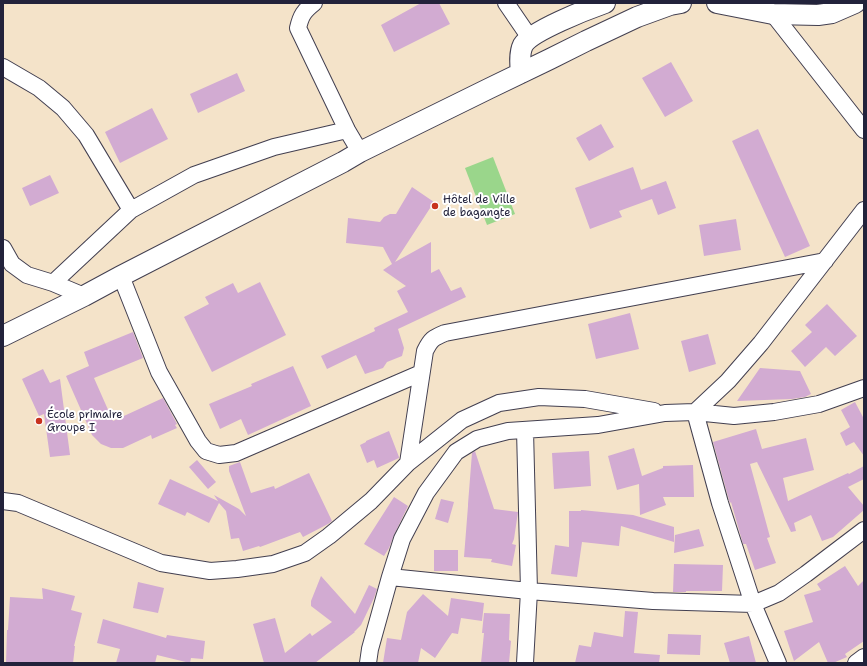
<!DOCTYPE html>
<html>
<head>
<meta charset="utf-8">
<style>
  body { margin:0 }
  #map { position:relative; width:867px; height:666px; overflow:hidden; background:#f4e3c9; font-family:"Shantell Sans",sans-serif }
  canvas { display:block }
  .frame { position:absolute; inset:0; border:4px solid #22223b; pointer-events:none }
</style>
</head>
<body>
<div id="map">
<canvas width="867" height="666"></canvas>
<div class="frame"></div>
</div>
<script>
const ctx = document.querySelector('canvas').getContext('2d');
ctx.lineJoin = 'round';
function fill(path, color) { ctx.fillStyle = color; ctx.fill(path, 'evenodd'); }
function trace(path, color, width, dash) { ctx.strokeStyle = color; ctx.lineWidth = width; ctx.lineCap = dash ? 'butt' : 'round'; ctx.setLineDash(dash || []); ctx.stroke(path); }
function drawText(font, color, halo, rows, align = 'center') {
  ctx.font = font + ' "Shantell Sans",sans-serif'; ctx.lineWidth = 4; ctx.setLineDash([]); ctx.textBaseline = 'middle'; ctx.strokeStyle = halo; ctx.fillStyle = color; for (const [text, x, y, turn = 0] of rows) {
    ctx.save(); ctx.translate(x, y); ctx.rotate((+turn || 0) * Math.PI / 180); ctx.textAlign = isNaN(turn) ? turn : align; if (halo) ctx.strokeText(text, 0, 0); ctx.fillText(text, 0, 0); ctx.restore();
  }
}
fill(new Path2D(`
  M493 157 515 214 487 225 465 168Z`), '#9ad68b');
fill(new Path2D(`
  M421 3H439L450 24 394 52 381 25Z
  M671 62 693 101 665 117 642 78Z
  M237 73 245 91 198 113 190 94Z
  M152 108 168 139 120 163 105 132Z
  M601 124 614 147 589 161 576 138Z
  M758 129 810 246 785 257 732 141Z
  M633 167 641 190 666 181 676 208 658 215 652 199 619 211 622 217 590 229 575 188Z
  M50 175 59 193 30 206 22 188Z
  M412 187 434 202 395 262 431 242V273L439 269 451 291 461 287 466 297 398 329 404 348 402 356 387 362 383 368 365 374 356 355 327 369 321 356 375 331 374 328 408 312 397 291 406 286 383 270 392 264 383 247 346 243 348 218 380 222 384 217 390 214H396Z
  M736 219 741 250 704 256 699 225Z
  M260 282 286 335 212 372 184 317 209 304 205 297 233 283 238 293Z
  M827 304 857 336 835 356 826 347 805 367 791 351 812 332 805 325Z
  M630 313 639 349 596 359 588 324Z
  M133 332 143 358 94 378 113 421 163 398 177 424 175 425 177 428 152 439 151 435 123 448H111L101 444 92 435 66 376 89 366 84 352Z
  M708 334 716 364 689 372 681 341Z
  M293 366 311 406 248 435 241 419 220 429 209 404 252 386 251 384Z
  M760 368 800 371 811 394 805 397 792 399 737 401Z
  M43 369 50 383 60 379 70 455 50 457 44 414 39 416 22 379Z
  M855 402 864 419V456L854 442 846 446 840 433 850 427 841 410Z
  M756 429 762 449 806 438 814 470 783 478 788 501 848 473 849 474 864 466V479L848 487 864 506V510L833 537 822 541 811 515 794 523 796 531 791 532 757 462 750 464 770 537 767 538 776 563 755 570 746 544H743L731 502 730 503 729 500 713 442Z
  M389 431 399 457V458L377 468 374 460 367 463 360 445 366 442V441Z
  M634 448 642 476 663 468V466L693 465 694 497H663L666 505 640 515 639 484 617 490 608 456Z
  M475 451 494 509 518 512 514 539 512 544 516 545 512 566 491 562 492 559 464 557 468 506V504L472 453Z
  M589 451 591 486 554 489 552 453Z
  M197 460 216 482 208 489 189 467Z
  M240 462 251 493 274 486 275 489 309 473 332 521 328 524 303 537 300 532 260 547 259 546 243 551 239 538 231 539 226 511 219 503 209 523 187 512 185 516 158 504 170 479 218 501 214 495 239 509 246 516 229 471V466Z
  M394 497 408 506 394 535 389 548 384 556 364 544Z
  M441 499 454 502 448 523 435 519Z
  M581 510 633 515 674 527V542L621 526 619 546 582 542 577 577 551 574 555 545 569 547V511H581Z
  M699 529 704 546 674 553 675 535Z
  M434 550H458V571H434Z
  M674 564 723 565 722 591H686V592H673Z
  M845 566 858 586 864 580V641L845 654 847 657 833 663H828L819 642 794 661 784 631 813 622 804 595 821 590 817 584Z
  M321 576 355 614 369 585 377 589 374 598 361 625 354 632H355L315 663H264L253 624 275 618 285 653 310 633 312 636 332 622 311 606V601Z
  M138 582 164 588 158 613 133 608Z
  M42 588 75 596 71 610 82 613 74 646H75L73 663H6L7 630H8L10 597 43 599Z
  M423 594 448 616 451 598 484 603 482 621 461 618 458 634 452 633 435 658 421 648 418 663H383L387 638 401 640 407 612Z
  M625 611 638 612 634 653 660 655 659 663H575L579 645 591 647 594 632 623 637Z
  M484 613 510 614 509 640 511 641 509 663H481L484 633H482Z
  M103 619 166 638 167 635 205 641 203 659 191 658 190 663 157 655 155 663H116L120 649 97 643Z
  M668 634 701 635 700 655 667 654Z
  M749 636 756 663H730L724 643Z`), '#d2abd2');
const minor = new Path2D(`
  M314 3C304 11 301 15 298 28L347 130 360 152
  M506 3 530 38
  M773 14 864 130
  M3 67 39 88 63 108 86 135 131 210 53 283
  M131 210 194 175 274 147 347 130
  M3 248 12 264 27 275 53 283 84 296
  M121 276 159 372 198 441 206 451 219 455 236 453 421 373
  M525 430 529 591 653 601 753 604 779 593 806 574 864 530
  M408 463 425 351C431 339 433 338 445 333L825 261
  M3 501 18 503 161 563 210 571 237 569 273 564 305 553 329 536 371 501 408 463 462 420 499 403 539 397 585 399 654 411
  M390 577 529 591 525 663
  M368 663 370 649 390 577 402 539 426 493 456 452 477 439 508 431 598 425 665 413 695 412 728 381 761 343 864 210
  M778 663 753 604 720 503 695 412 734 416 774 412 819 404 864 388
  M856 663 864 657`);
const tertiary = new Path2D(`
  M717 3 773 14 818 15 832 13 855 3
  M521 73C520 64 519 53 523 45 531 31 588 9 605 3
  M3 336 84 296 121 276 343 162 360 152 488 89 550 59 586 41 637 17 670 5 681 3`);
trace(minor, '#423f50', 18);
trace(tertiary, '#423f50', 22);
trace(minor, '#fff', 16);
trace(tertiary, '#fff', 20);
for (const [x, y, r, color] of [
  [435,206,4,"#c8321e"],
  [39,421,4,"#c8321e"]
]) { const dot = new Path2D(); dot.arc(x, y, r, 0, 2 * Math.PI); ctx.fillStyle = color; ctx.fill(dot); trace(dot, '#fff', 1.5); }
drawText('11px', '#22223b', '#fff', [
  ["Hôtel de Ville",443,200],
  ["de bagangte",443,213],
  ["École primaire",47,415],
  ["Groupe I",47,428]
], 'left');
</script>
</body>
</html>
